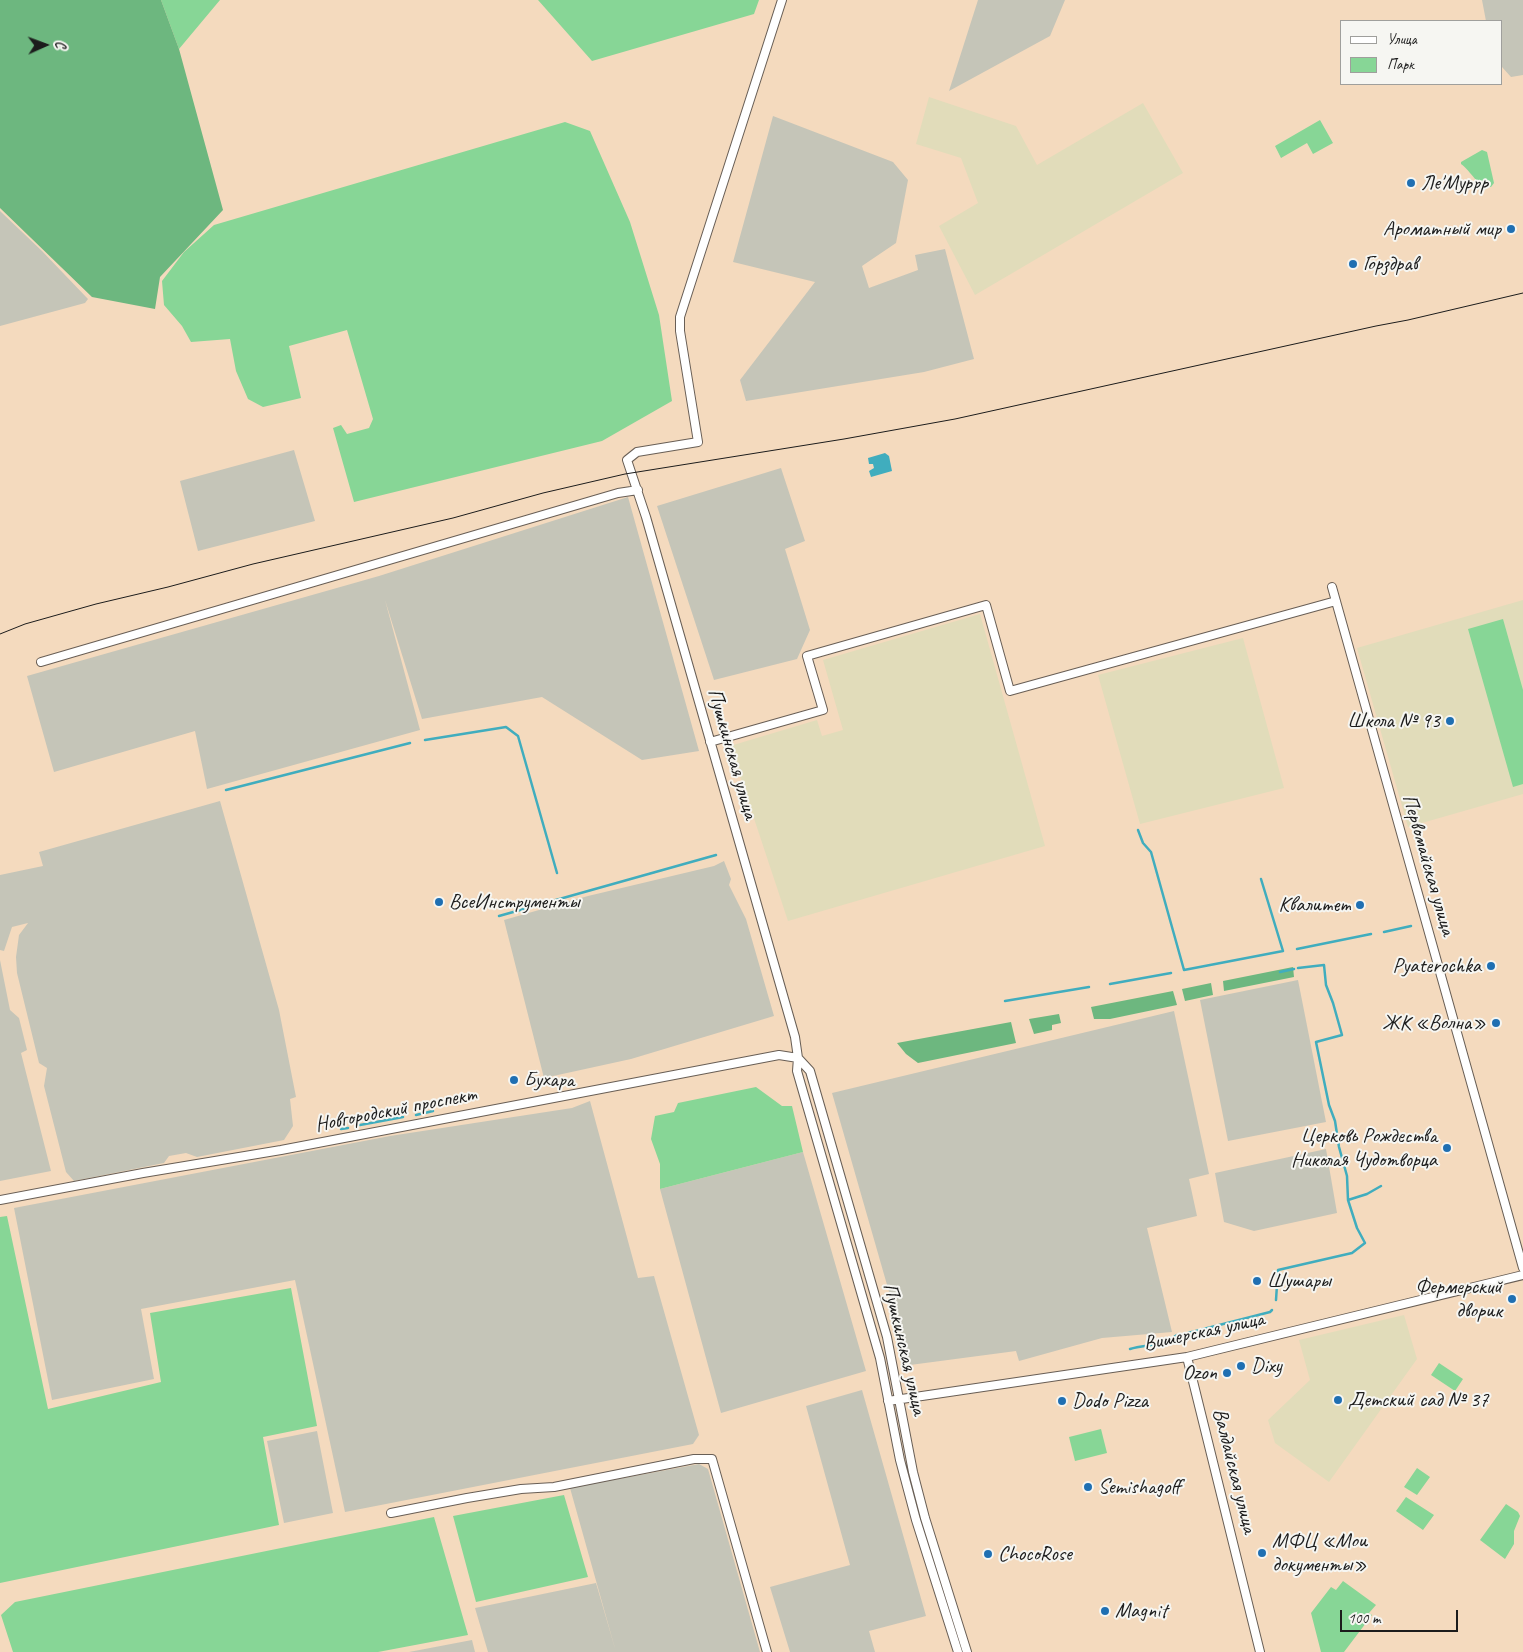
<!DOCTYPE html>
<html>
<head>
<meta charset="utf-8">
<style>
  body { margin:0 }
  #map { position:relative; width:1523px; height:1652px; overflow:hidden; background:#f4dabe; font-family:Caveat,sans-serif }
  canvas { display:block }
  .legend { position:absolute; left:1340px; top:20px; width:162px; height:65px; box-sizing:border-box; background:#f6f6f2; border:1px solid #9f9f9c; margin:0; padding:6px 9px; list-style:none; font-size:15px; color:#1c1c1c }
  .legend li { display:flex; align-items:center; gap:10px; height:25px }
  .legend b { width:25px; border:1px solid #9f9f9c }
  .north { position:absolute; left:20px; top:20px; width:50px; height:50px; -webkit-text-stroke:4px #f6f6f2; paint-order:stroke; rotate:88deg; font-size:14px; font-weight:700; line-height:20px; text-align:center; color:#1c1c1c }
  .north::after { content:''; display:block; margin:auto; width:18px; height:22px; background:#1c1c1c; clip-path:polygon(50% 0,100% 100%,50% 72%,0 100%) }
  .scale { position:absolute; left:1340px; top:1610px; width:118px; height:22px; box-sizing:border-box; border:2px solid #1c1c1c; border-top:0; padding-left:6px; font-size:15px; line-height:18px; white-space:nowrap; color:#1c1c1c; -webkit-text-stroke:4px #f6f6f2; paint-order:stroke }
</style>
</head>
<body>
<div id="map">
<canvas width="1523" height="1652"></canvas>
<ul class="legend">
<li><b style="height:6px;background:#fff"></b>Улица</li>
<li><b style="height:14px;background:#87d696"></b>Парк</li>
</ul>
<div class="north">С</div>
<div class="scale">100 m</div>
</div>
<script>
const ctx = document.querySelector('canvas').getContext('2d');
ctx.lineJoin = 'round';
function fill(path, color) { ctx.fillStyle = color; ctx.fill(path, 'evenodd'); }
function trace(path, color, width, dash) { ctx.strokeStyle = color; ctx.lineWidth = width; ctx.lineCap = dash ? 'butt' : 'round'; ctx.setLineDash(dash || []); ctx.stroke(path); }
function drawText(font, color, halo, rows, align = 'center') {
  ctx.font = font + ' Caveat,sans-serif'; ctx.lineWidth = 4; ctx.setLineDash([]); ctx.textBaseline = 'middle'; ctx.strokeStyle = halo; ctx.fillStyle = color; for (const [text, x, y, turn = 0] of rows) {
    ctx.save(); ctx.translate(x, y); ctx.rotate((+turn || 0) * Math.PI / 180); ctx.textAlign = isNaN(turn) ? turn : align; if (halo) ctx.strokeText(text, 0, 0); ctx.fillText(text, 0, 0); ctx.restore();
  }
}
fill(new Path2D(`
  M929 97 1016 126 1037 165 1143 103 1183 173 975 295 939 226 978 203 961 158 916 144Z
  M1523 600V794L1408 827 1357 648Z
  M980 614 1045 846 788 921 730 746 817 720 822 736 843 730 823 660Z
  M1243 638 1284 788 1140 824 1098 675Z
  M1404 1315 1417 1359 1329 1482 1275 1443 1268 1420 1310 1380 1299 1340Z`), '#e1dcba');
fill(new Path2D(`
  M978 0H1065L1050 36 949 91Z
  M1482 0H1523V75L1511 77 1502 67V21H1486Z
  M773 116 893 162 908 180 896 243 862 266 869 288 918 270 915 255 945 249 974 359 924 372 746 401 740 380 815 282 733 262Z
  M0 211 42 251 88 299 85 303 0 326Z
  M294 450 315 521 198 551 180 481Z
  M781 468 805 541 785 549 810 630 797 659 714 680 657 506Z
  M628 497 699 751 642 760 542 697 422 719 385 600 420 730 207 789 195 731 54 772 27 676 379 576Z
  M220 801 279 1010 296 1097 290 1099 293 1126 284 1140 197 1157 186 1153 169 1156 164 1163 74 1181 66 1172 44 1086 47 1068 39 1063 17 973 16 957 19 935 28 923 12 927 4 951 0 950V875L43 866 39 852Z
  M724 861 731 879 729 885 746 919 774 1016 631 1059 544 1078 504 920 588 896 714 866Z
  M0 960 10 1010 19 1018 27 1050 21 1053 51 1171 0 1181Z
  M1298 980 1326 1122 1228 1141 1200 1000Z
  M1174 1011 1209 1174 1189 1179 1197 1216 1147 1228 1172 1332 1102 1338 1019 1361 1016 1351 910 1365 832 1093Z
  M590 1101 638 1278 654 1276 699 1435 693 1444 345 1512 295 1280 141 1309 154 1379 52 1400 14 1208 390 1136 572 1108Z
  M1326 1149 1337 1213 1254 1231 1224 1222 1215 1173Z
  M803 1152 866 1371 721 1413 660 1189Z
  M862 1390 926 1616 869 1631 875 1652H790L770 1587 850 1565 806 1406Z
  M317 1431 333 1513 284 1523 267 1441Z
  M699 1464 708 1469 760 1652H616L570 1488Z
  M596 1583 616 1652H488L475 1608Z
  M472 1640 475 1652H409Z`), '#c5c5b8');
fill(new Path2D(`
  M161 0H220L179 49Z
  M538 0H759L754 14 592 61Z
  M1320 120 1333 143 1313 154 1307 143 1281 158 1275 146Z
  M565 122 590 131 630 222 659 315 672 401 602 441 354 502 333 428 341 425 347 434 369 428 373 419 347 330 289 346 301 398 263 407 248 399 236 371 230 339 191 342 182 326 164 305 162 281 184 252 214 225Z
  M1482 150 1487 152 1494 183 1491 187C1476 186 1472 172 1461 164V162Z
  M1503 619 1523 690V784L1513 787 1468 629Z
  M756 1087 782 1106H792L803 1152 660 1189V1164L651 1139 655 1116 674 1112 678 1103Z
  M7 1216 48 1409 161 1382 150 1313 291 1288 317 1426 263 1437 279 1525 0 1583V1217Z
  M1439 1363 1463 1379 1455 1391 1431 1375Z
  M1101 1429 1107 1453 1075 1461 1069 1437Z
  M1417 1468 1430 1477 1417 1495 1404 1487Z
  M564 1495 588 1577 476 1602 453 1516Z
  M1406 1497 1434 1515 1423 1530 1396 1511Z
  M1506 1504 1518 1512 1520 1516 1514 1531V1544L1505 1559 1480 1540Z
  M434 1517 468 1635 378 1652H13L1 1615 15 1602Z
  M1343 1581 1376 1605 1369 1613 1372 1615 1344 1652H1321L1311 1613 1331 1587 1336 1590Z`), '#87d696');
fill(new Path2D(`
  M0 0H161L179 49 223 210 160 277 155 309 92 297 0 208Z
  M1293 967 1294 977 1224 991 1223 981Z
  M1211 983 1213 995 1185 1001 1182 989Z
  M1173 991 1177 1005 1110 1019H1094L1091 1007Z
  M1059 1014 1061 1023 1052 1025V1030L1034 1034 1029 1019Z
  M1011 1022 1016 1043 918 1063 906 1054 897 1043Z`), '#6db77f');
fill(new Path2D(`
  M885 453 889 456 892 471 871 477 869 471 874 468 873 464H869L868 458Z`), '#40adbe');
trace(new Path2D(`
  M425 740 506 727 518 736 557 873
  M226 790 410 743
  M1138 830 1143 843 1151 852 1184 970 1283 951 1261 879
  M499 916 716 855
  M1384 932 1411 926
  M1297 949 1371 934
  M1280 972 1294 969
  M1110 984 1171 973
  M1005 1001 1089 987
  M416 1115 433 1111
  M360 1125 403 1117
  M341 1129 348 1128
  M1348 1200 1367 1194 1381 1186
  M1276 1300 1278 1270 1352 1253 1365 1243 1357 1228 1348 1200 1347 1176 1339 1147 1335 1121 1329 1105 1316 1042 1342 1035 1333 1003 1326 985 1324 965 1298 968
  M1188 1333 1270 1312 1272 1310
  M1130 1349C1147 1344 1162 1347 1177 1335`), '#40adbe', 2.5);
const street = new Path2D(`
  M782 0 680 317V331L698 442 637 452 627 460 646 517 795 1037 798 1058 797 1071 880 1358 900 1460 916 1520 958 1652
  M1332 587 1523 1268
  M41 662 618 493 638 490
  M710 742 823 710 807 656 986 605 1010 691 1336 601
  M798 1058 810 1071 887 1337 913 1472 925 1518 967 1652
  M0 1200 143 1173 281 1150 779 1055 798 1058
  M1187 1357 1260 1652
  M888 1401 1187 1357 1523 1275
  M391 1513 467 1498 521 1489 554 1487 694 1459H712L767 1652`);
trace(street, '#685e55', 10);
trace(street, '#fff', 8);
trace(new Path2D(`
  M0 634 25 624 96 604 168 587 253 564 453 518 543 493 625 474 844 439 955 419 1376 326 1408 320 1523 293`), '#1c1c1c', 1);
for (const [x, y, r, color] of [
  [1411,183,5,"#1f6fb2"],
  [1511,229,5,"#1f6fb2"],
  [1353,264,5,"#1f6fb2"],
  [1450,721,5,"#1f6fb2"],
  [439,902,5,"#1f6fb2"],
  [1360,905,5,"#1f6fb2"],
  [1491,966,5,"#1f6fb2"],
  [1496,1023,5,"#1f6fb2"],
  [514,1080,5,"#1f6fb2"],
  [1447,1148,5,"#1f6fb2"],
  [1257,1281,5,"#1f6fb2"],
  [1512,1299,5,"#1f6fb2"],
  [1241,1366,5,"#1f6fb2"],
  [1227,1373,5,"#1f6fb2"],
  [1338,1400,5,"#1f6fb2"],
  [1062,1401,5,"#1f6fb2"],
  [1088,1487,5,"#1f6fb2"],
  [1262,1553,5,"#1f6fb2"],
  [988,1554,5,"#1f6fb2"],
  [1105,1611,5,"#1f6fb2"]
]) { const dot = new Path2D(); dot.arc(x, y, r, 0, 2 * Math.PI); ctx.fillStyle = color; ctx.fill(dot); trace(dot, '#f6f6f2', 2); }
drawText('21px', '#1c1c1c', '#f6f6f2', [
  ["Ле'Муррр",1421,183],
  ["Ароматный мир",1501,229,"right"],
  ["Горздрав",1363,264],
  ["Школа № 93",1440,721,"right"],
  ["ВсеИнструменты",449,902],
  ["Квалитет",1350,905,"right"],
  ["Pyaterochka",1481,966,"right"],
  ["ЖК «Волна»",1486,1023,"right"],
  ["Бухара",524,1080],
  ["Церковь Рождества",1437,1136,"right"],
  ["Николая Чудотворца",1437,1160,"right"],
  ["Шушары",1267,1281],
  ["Фермерский",1502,1287,"right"],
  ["дворик",1502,1311,"right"],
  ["Dixy",1251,1366],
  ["Ozon",1217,1373,"right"],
  ["Детский сад № 37",1348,1400],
  ["Dodo Pizza",1072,1401],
  ["Semishagoff",1098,1487],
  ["МФЦ «Мои",1272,1541],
  ["документы»",1272,1565],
  ["ChocoRose",998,1554],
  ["Magnit",1115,1611]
], 'left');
drawText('21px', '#1c1c1c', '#f6f6f2', [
  ["Пушкинская улица",732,754,74],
  ["Первомайская улица",1428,865,74],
  ["Новгородский проспект",396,1110,-11],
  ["Вишерская улица",1204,1332,-12],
  ["Пушкинская улица",904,1349,77],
  ["Валдайская улица",1234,1471,76]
]);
</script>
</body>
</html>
